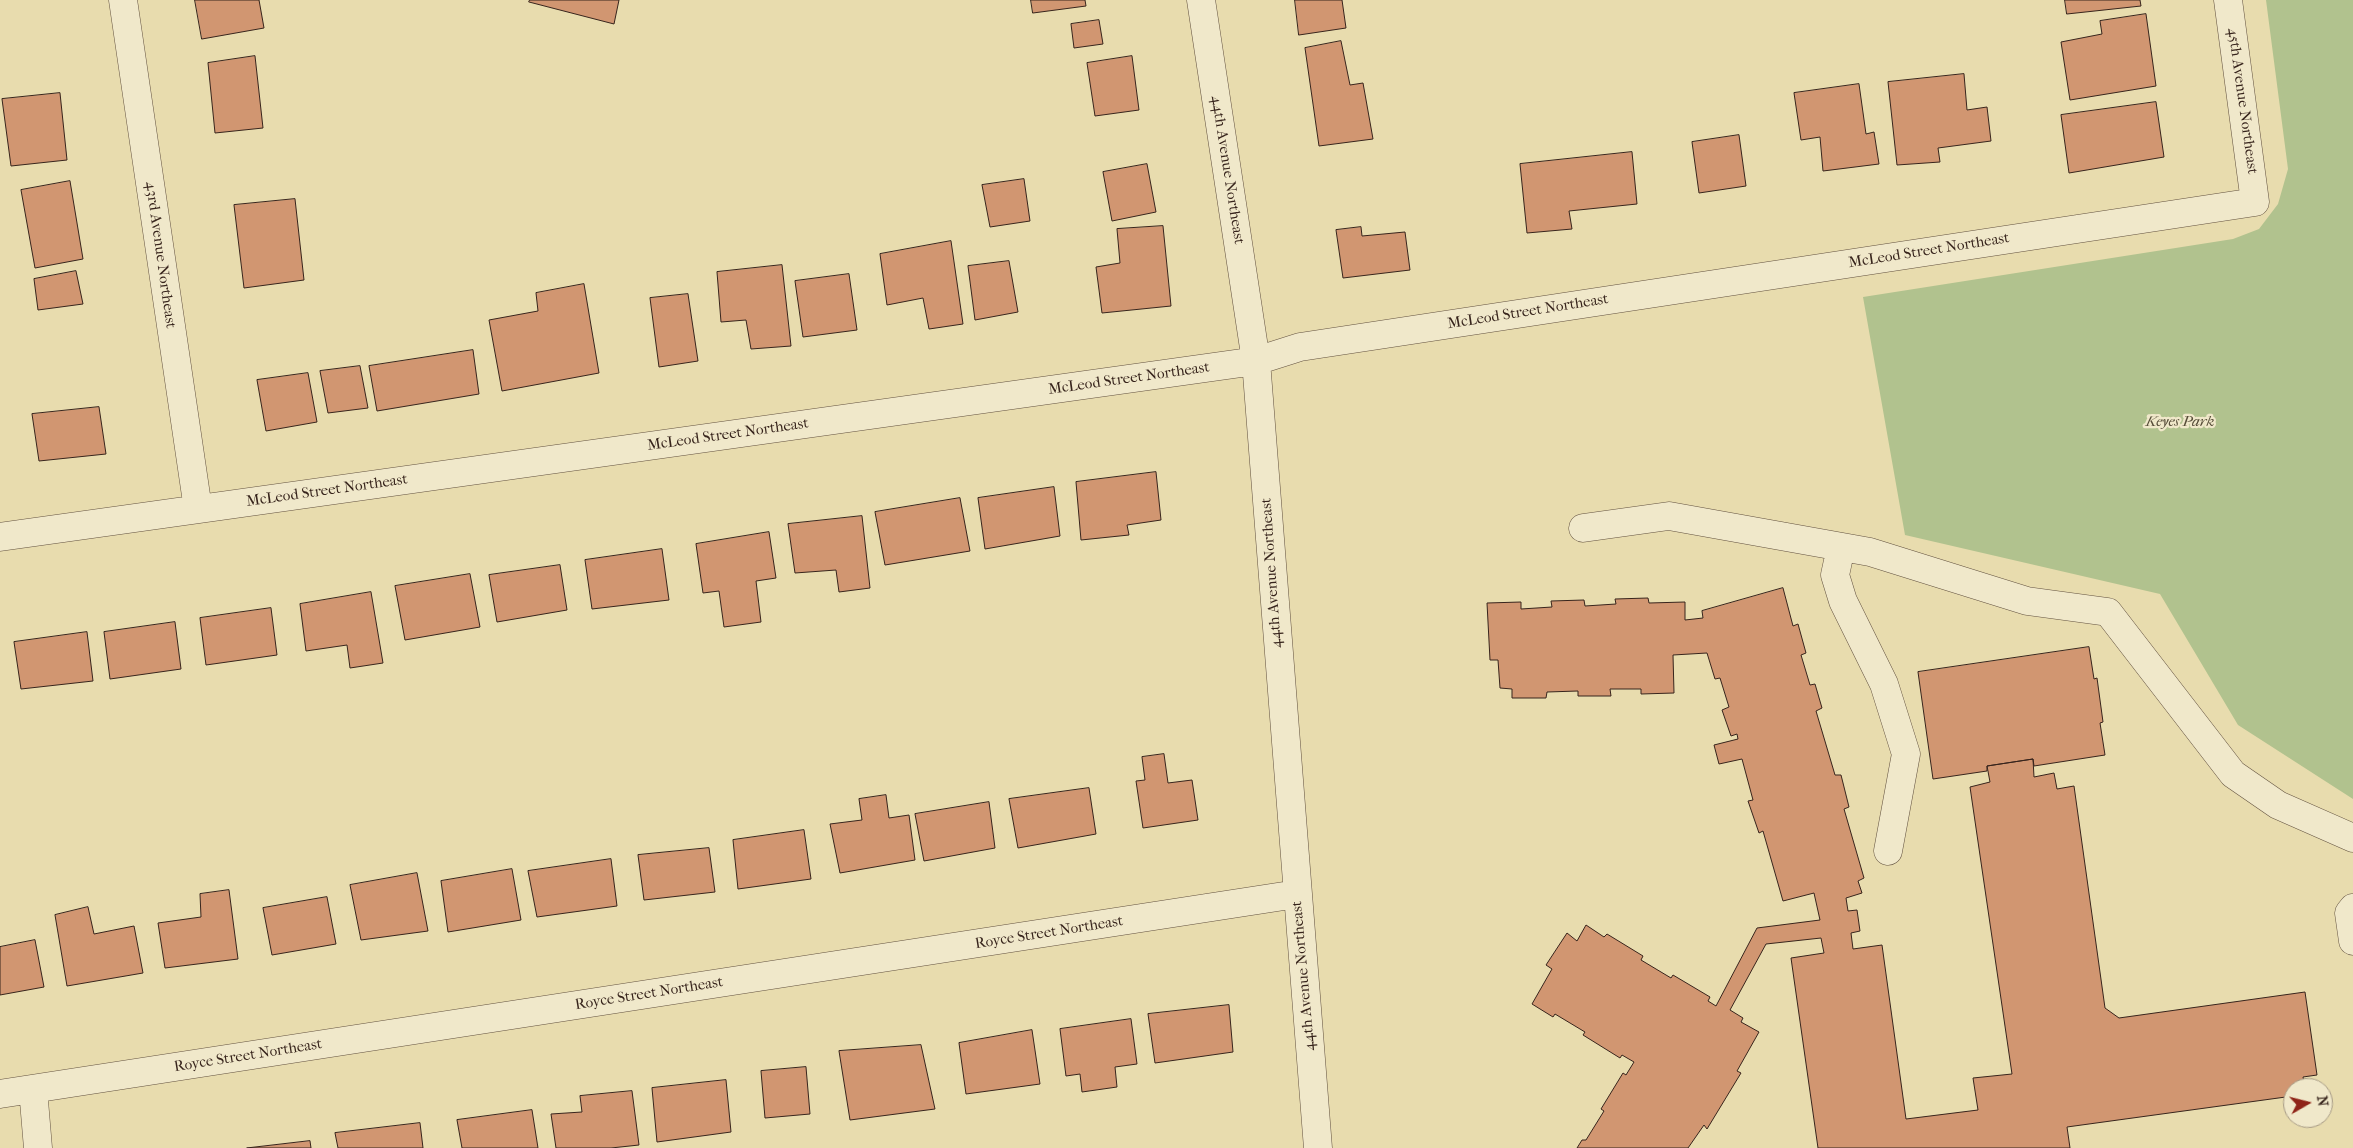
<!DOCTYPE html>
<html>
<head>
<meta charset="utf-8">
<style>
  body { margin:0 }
  #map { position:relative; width:2353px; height:1148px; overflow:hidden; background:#e8dcae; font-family:"IM FELL French Canon",serif }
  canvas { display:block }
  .north { position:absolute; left:2283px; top:1078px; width:50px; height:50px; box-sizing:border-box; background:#f0e8ca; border:1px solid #a69a84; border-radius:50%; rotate:82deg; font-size:14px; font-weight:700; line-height:20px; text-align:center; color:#37241c }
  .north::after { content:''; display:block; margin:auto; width:18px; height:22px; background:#8f2418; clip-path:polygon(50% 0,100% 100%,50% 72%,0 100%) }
</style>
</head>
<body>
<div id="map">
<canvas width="2353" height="1148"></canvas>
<div class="north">N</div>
</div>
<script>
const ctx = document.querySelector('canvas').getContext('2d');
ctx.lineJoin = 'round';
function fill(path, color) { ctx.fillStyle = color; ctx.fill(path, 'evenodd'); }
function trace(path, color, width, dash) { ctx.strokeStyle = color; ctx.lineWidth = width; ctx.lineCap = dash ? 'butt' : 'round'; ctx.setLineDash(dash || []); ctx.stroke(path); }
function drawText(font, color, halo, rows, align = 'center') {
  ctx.font = font + ' "IM FELL French Canon",serif'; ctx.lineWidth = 4.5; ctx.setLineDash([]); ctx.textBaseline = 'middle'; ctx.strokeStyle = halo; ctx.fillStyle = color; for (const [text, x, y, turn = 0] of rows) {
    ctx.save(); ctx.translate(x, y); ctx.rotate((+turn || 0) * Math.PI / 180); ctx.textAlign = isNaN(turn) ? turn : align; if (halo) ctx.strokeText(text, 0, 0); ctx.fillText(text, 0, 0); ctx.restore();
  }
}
fill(new Path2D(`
  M2266 0H2353V799L2238 725 2160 594 1905 535 1863 297 2233 239 2259 229 2278 204 2288 169Z`), '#b1c28e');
const building = new Path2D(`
  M195 0H259L264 28 202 39Z
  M530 0H619L614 24 529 2Z
  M1031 0H1085L1086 6 1033 13Z
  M1295 0H1342L1346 28 1299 35Z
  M2065 0H2140L2141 6 2067 14Z
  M2146 14 2156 86 2070 100 2061 42 2102 34 2100 21Z
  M1099 20 1103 44 1074 48 1071 24Z
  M1341 41 1350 85 1363 83 1373 139 1319 146 1305 48Z
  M255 56 263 128 215 133 208 63Z
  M1132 56 1139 110 1095 116 1087 63Z
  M1964 74 1967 110 1987 107 1991 141 1938 148 1940 162 1897 165 1888 82Z
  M1859 84 1866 134 1874 132 1879 164 1823 171 1820 137 1801 140 1794 93Z
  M60 93 67 160 11 166 2 99Z
  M2156 102 2164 157 2069 173 2061 115Z
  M1739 135 1746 186 1699 193 1692 142Z
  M1632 152 1637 204 1569 211 1572 229 1527 233 1520 164Z
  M1147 164 1156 212 1112 221 1103 172Z
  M1024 179 1030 221 990 227 982 185Z
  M70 181 83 259 35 268 21 190Z
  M295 199 304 280 244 288 234 205Z
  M1163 226 1171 306 1102 313 1096 267 1120 263 1117 229Z
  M1361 227 1362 236 1405 232 1410 270 1343 278 1336 230Z
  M951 241 963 324 929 329 923 298 887 305 880 254Z
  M1009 261 1018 312 975 320 968 266Z
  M782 265 791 346 751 349 746 320 721 322 717 272Z
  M76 271 83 304 38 310 34 279Z
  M849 274 857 330 803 337 795 281Z
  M584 284 599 373 502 391 489 320 538 311 536 293Z
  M688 294 698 361 659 367 650 298Z
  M473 350 479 394 377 411 369 366Z
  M360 366 368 408 328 413 320 371Z
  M308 373 317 422 266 431 257 380Z
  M99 407 106 454 39 461 32 414Z
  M1156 472 1161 520 1127 525 1129 535 1081 540 1076 482Z
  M1054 487 1060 536 985 549 978 498Z
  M960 498 970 551 885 565 875 512Z
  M862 516 870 588 839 592 836 570 795 573 788 524Z
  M769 532 776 578 756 581 761 622 724 627 719 591 703 593 696 544Z
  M662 549 669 600 592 609 585 560Z
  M560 565 567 610 497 622 489 575Z
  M470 574 480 627 405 640 395 586Z
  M1783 588 1793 626 1798 624 1806 653 1801 655 1810 685 1815 684 1822 708 1816 711 1835 775H1841L1849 807 1844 809 1864 878 1858 881 1862 893 1846 898 1848 911 1857 910 1860 931 1851 933 1853 949 1882 945 1906 1119 1978 1110 1973 1078 2012 1074 1970 787 1990 782 1987 766 2033 759 2034 777 2054 773 2057 789 2074 786 2105 1008 2119 1018 2305 992 2317 1075 2303 1077 2305 1088H2293V1096L2067 1127 2070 1148H1818L1791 958 1824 953 1821 938 1766 944 1730 1010 1743 1018 1741 1022 1759 1032 1737 1071 1741 1073 1707 1129 1704 1125 1688 1148H1577L1582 1140H1586L1604 1111 1601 1109 1623 1073 1626 1075 1634 1062 1622 1055 1620 1058 1583 1035 1585 1032 1555 1014 1553 1017 1532 1004 1552 969 1546 965 1567 933 1577 941 1586 925 1604 937 1607 934 1643 956 1641 960 1671 978 1673 975 1710 997 1708 1001 1716 1006 1757 928 1820 920 1814 893 1783 901 1763 831 1759 833 1748 801 1753 800 1742 759 1719 764 1714 745 1738 739 1737 734 1731 736 1722 710 1729 707 1720 678 1715 679 1707 653 1673 655 1674 693 1641 694V689H1610L1611 696H1578V691L1547 692 1546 698H1512V689L1500 688 1498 660H1490L1487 603 1521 602V609L1552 607 1551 601 1584 600 1585 606 1616 604 1615 599 1648 598 1649 603 1685 602V620L1703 618 1702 611Z
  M371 592 383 663 350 668 347 645 306 651 300 604Z
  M271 608 277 655 206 665 200 618Z
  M175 622 181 669 110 679 104 632Z
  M87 632 93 681 21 689 14 642Z
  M2089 647 2094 679 2097 678 2103 722 2100 723 2105 755 2034 766 2033 759 1987 766V771L1933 779 1918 672Z
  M1164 754 1168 783 1192 780 1198 820 1143 828 1136 781 1145 780 1142 757Z
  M1089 788 1096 834 1018 848 1009 799Z
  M886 795 889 818 909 815 915 860 840 873 830 824 862 820 859 799Z
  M989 802 995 848 924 861 915 814Z
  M804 830 811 879 738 889 733 840Z
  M709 848 715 892 644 900 638 855Z
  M611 859 617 906 537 917 528 871Z
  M512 869 521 920 448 932 441 881Z
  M417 873 428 931 361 940 350 885Z
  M229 890 238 959 165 968 158 923 201 917 200 894Z
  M327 897 336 944 272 955 263 908Z
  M88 907 94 934 134 926 143 973 67 986 55 915Z
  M35 940 44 987 0 995V947Z
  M1229 1005 1233 1052 1155 1063 1148 1014Z
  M1131 1019 1137 1064 1115 1067 1117 1087 1082 1092 1080 1074 1066 1076 1060 1029Z
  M1032 1030 1040 1084 966 1094 959 1043Z
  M921 1045 935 1109 850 1120 839 1051Z
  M806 1067 810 1114 765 1118 761 1071Z
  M726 1080 731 1132 657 1142 652 1088Z
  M632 1091 639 1145 611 1148H556L551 1114 582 1112 580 1096Z
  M532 1110 538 1148H462L457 1120Z
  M420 1123 423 1148H338L335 1133Z
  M310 1141 311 1148H247Z`);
fill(building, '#d19671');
trace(building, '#37241c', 1);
const minor = new Path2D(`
  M123 0 198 509
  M1201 0 1256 361 1318 1148
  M1583 528 1669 516 1870 552 2027 601 2108 612 2233 774 2278 805 2353 838
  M0 537 1256 361 1300 347 2255 202 2228 0
  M1841 547 1835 575 1843 601 1884 684 1906 754 1888 851
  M2353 908 2349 913 2353 941
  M33 1089 38 1148
  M0 1094 1297 894`);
trace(minor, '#635240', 29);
trace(minor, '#f0e8ca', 28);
drawText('15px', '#37241c', '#f0e8ca', [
  ["45th Avenue Northeast",2242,101,82],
  ["44th Avenue Northeast",1227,170,81],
  ["McLeod Street Northeast",1929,251,-9],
  ["43rd Avenue Northeast",160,255,82],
  ["McLeod Street Northeast",1528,312,-9],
  ["McLeod Street Northeast",1129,379,-8],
  ["McLeod Street Northeast",728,435,-8],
  ["McLeod Street Northeast",327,491,-8],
  ["44th Avenue Northeast",1272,573,-94],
  ["Royce Street Northeast",1049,933,-9],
  ["44th Avenue Northeast",1304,976,-95],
  ["Royce Street Northeast",649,994,-9],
  ["Royce Street Northeast",248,1056,-9]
]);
drawText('italic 15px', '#564c38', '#f0e8ca', [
  ["Keyes Park",2180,422]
]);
</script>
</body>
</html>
